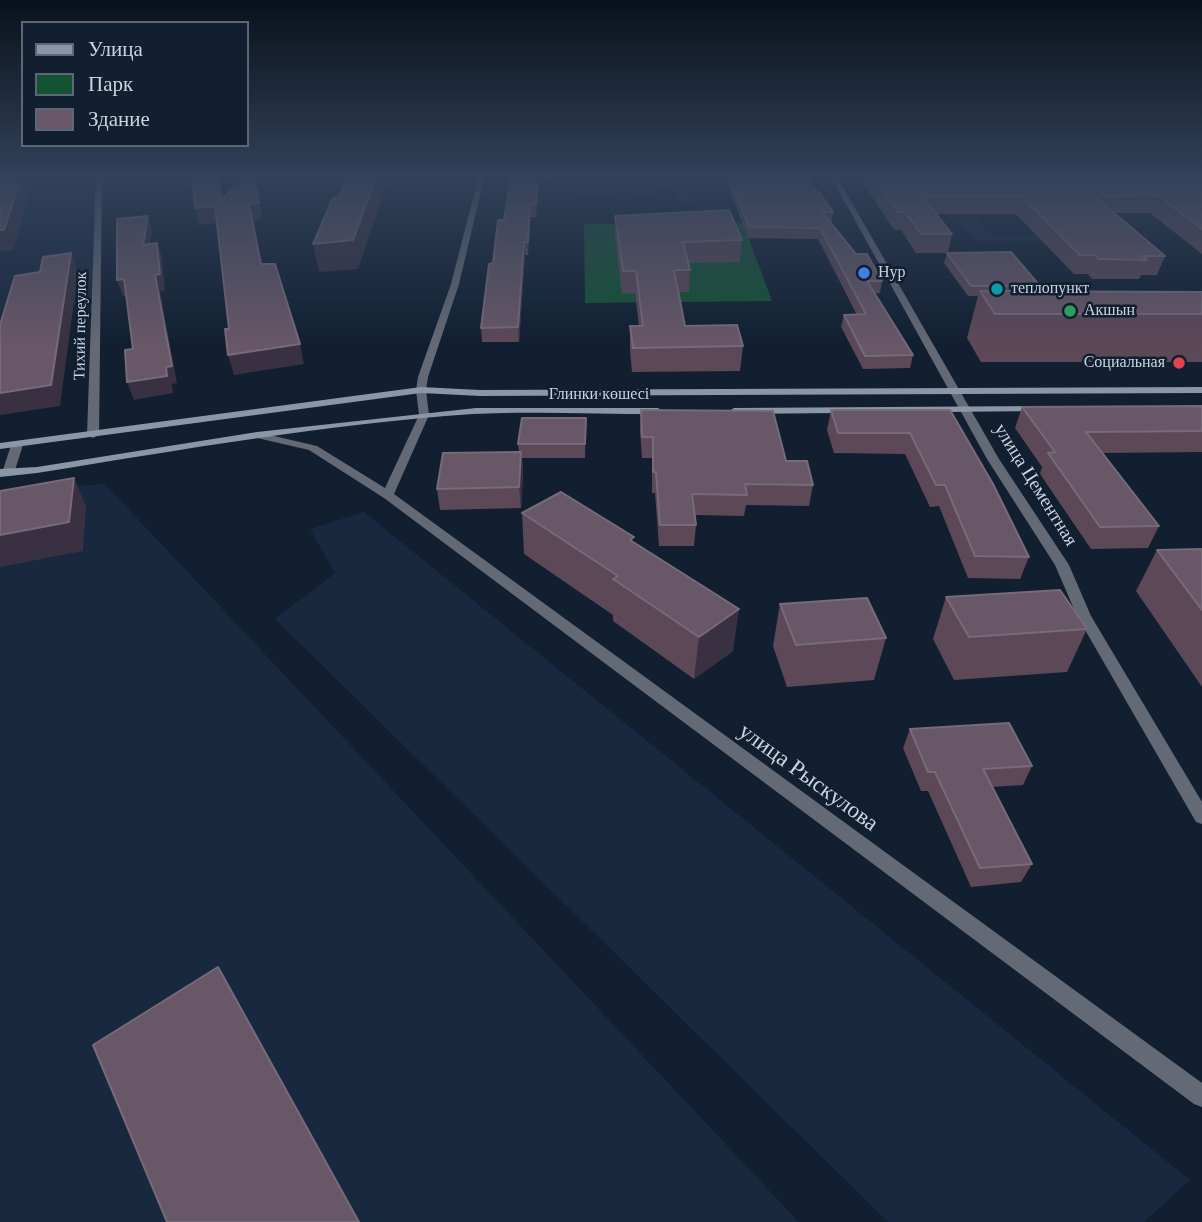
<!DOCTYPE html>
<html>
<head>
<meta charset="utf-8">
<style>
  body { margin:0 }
  #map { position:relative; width:1202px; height:1222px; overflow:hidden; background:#111f31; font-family:Georgia,serif }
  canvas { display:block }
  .legend { position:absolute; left:21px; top:21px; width:228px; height:126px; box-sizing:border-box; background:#111f31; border:2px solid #5b6777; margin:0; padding:9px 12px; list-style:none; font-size:21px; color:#cad4e0 }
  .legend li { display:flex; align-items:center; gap:14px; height:35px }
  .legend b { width:35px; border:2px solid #5b6777 }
</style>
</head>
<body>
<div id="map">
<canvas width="1202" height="1222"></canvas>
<ul class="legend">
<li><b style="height:9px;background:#8b96a7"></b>Улица</li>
<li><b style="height:19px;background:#145232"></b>Парк</li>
<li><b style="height:19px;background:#685766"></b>Здание</li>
</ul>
</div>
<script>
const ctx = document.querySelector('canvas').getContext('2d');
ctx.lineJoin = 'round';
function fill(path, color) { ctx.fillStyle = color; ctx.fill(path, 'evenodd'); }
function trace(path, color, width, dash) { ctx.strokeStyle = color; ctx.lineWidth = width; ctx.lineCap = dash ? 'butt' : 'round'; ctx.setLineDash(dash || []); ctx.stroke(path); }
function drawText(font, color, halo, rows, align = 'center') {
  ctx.font = font + ' Georgia,serif'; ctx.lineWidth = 5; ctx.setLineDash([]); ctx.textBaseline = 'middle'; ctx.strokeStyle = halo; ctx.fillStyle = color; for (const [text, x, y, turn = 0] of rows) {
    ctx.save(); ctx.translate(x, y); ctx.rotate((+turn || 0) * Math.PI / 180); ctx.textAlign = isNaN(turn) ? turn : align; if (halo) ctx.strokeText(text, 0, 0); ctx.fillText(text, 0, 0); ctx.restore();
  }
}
fill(new Path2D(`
  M0 175H105L96 296 0 330Z
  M573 177H615L616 193H571Z
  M626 177H686L693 202H677L672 186H653L656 198H629Z
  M957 218H976L989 235H1039L1045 241H976Z
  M105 484 799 1222H0V491Z
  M364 512 1190 1180 1144 1222H888L275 619 335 573 310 529Z`), '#17283f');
fill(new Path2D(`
  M743 223 772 301 585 303 584 224Z`), '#145232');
fill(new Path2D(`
  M96 175H102L99 435 93 438 87 435Z
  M830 175H836L999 459 1069 565 1091 616 1202 802V824L1196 822 1077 616 1055 565 987 459Z
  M17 442 23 445 14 473 12 475H4L2 473 11 445Z`), '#646a75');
fill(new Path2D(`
  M479 175H485L459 284 428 377 426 390 429 415 394 494 1202 1083V1107L1194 1104 384 498 309 450 253 437 251 435 257 432 317 446 385 488 419 415 416 390 418 377 451 284Z`), '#646a75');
fill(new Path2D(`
  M421 387 480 390 1202 387V393L480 396 421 393 0 449V443Z
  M1040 406 1044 407V411L734 414 729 411 734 408Z
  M476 408H658L663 411 658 414C597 414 534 411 473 414 326 424 181 450 37 473L0 477V469L37 467 257 432Z`), '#8b96a7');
fill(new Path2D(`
  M511 175H546V181H539L536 217H530L528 255H525L519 342H482L481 328 493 263 504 220Z
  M727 175H807L816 192 833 212 831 223 856 254 882 281 880 293H875L913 355 910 368 863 369 841 327 844 315H857L818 239 748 238 727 183Z
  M858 175H1202V254L1150 213H1115L1165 256 1157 275H1141L1139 279H1092L1088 274H1074L1016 214H936L952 234 948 253H916L901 230H894Z
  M615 216 742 240 740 262 688 263 690 270 689 292H678L685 326 743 346 740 371 632 372 630 350V326H639L635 293 622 294 615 237Z
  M947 253 1040 286 1038 291 1202 292V362H981L967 338 978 296H968L944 263Z
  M1202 406V452L1102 453 1159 526 1148 548 1091 549 1040 474 1042 467 1015 428 1022 407Z
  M641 410 786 461 813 485 809 506 746 505 744 516 695 515 696 525 694 546H659L655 493H652V458H642L640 430Z
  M831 410H950L1029 557 1020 579 968 578 939 506 930 507 905 454 834 453 827 430Z
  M586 418 585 458H522L523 473 521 508 440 510 437 489 519 452 518 444Z
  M522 513 634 542 733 651 694 679 613 621V615L524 554Z
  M1202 549V687L1136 591 1157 550Z
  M946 597 1087 629 1067 672 954 680 933 639Z
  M780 604 886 638 874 680 787 687 773 646Z
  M910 729 1032 766 1023 785 992 787 1032 864 1021 882 971 887 928 791H921L903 748Z`), '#5c4857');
fill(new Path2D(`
  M22 175H35L13 250 0 252V230Z
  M218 175 222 191 224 218 220 201Z
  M254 175 263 219 253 220 265 283 249 204Z
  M377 175H390L358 269 319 272 313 244Z
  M538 175 539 181 536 217V204Z
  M530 204V217L528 255V242Z
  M215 206 220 223 199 225 195 208Z
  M148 216 152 231 147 260 143 245Z
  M524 242 525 255 519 342 518 327Z
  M157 243 162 258 165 290 160 291 177 383 172 384 173 393 134 400 127 382 155 275Z
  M71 253 78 271 60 406 0 415V393Z
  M124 279 130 295 123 296 117 280Z
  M300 344 304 364 234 375 228 355Z
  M521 452 523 473 521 508 519 487Z
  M74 478 86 506 83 551 0 567V535Z
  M739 609 733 651 694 679 699 637Z`), '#393142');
const building = new Path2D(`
  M0 175H22L4 230H0Z
  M191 175H218L220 201 246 175H254L259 203 249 204 261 264H275L300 344 228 355 225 329H229L215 206 195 208Z
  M350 175H377L353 240 313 244 333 198H338Z
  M511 175H538L536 204H530L528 242H524L518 327 481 328 489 264 493 263 498 220H504Z
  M728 175H807L816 192H819L833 212H822L856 254H867L882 281H867L913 355 865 356 844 315 866 314 820 228 749 227Z
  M872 175H1202V229L1157 195 1094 196 1165 256H1143L1147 260 1099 259 1095 255H1080L1021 196H922L952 234H921L905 212H898Z
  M729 210 742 240 683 242 690 270H674L685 326 737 325 743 346 633 348 630 326H643L636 271H623L615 216Z
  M148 216 143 245 157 243 160 274 155 275 172 366 166 367 167 376 127 382 125 350 133 349 124 279 117 280V219Z
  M1011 252 1040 286H971L947 253Z
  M71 253 51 385 0 393V325L15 276 40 272 43 257Z
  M980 291 1202 292V314H995Z
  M1202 406V431L1086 432 1159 526 1100 527 1048 453 1055 452 1022 407Z
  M641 410 773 411 786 461H807L813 485 745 484 747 495 692 494 696 525H660L656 472H653V437H642Z
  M831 410H950L993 484 1029 557 975 556 945 485H936L910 433H838Z
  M522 418H586L585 444H518Z
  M521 452 519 487 437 489 443 453Z
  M74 478 69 522 0 535V491Z
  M561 492 634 537 630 540 739 609 699 637 613 579 618 576 522 513Z
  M1202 549V610L1157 550Z
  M1060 590 1087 629 969 637 946 597Z
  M867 598 886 638 796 645 780 604Z
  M1009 723 1032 766 983 769 1032 864 980 868 935 772H928L910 729Z
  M218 967 359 1222H167L93 1045Z`);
fill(building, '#685766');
trace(building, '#776a79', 2);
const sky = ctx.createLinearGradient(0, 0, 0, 346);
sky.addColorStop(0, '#09111b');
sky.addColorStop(0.51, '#32425a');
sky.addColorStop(1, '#32425a00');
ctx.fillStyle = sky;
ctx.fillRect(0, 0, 1202, 346);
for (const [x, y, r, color] of [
  [864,273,7,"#3f7fe0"],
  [997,289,7,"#0f9aa8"],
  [1070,311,7,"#2e9e5b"],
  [1179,363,7,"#e0444e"]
]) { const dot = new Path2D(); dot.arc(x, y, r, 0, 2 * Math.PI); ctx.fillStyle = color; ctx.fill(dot); trace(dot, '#111f31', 2.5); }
drawText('16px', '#cad4e0', '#111f31', [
  ["Нур",878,273],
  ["теплопункт",1011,289],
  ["Акшын",1084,311],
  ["Социальная",1165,363,"right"]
], 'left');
drawText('16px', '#cad4e0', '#111f31', [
  ["Тихий переулок",81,326,-89],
  ["Глинки көшесі",599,395]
]);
drawText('19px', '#cad4e0', '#111f31', [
  ["улица Цементная",1035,485,58]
]);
drawText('23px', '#cad4e0', '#111f31', [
  ["улица Рыскулова",808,778,36]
]);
</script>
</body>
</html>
